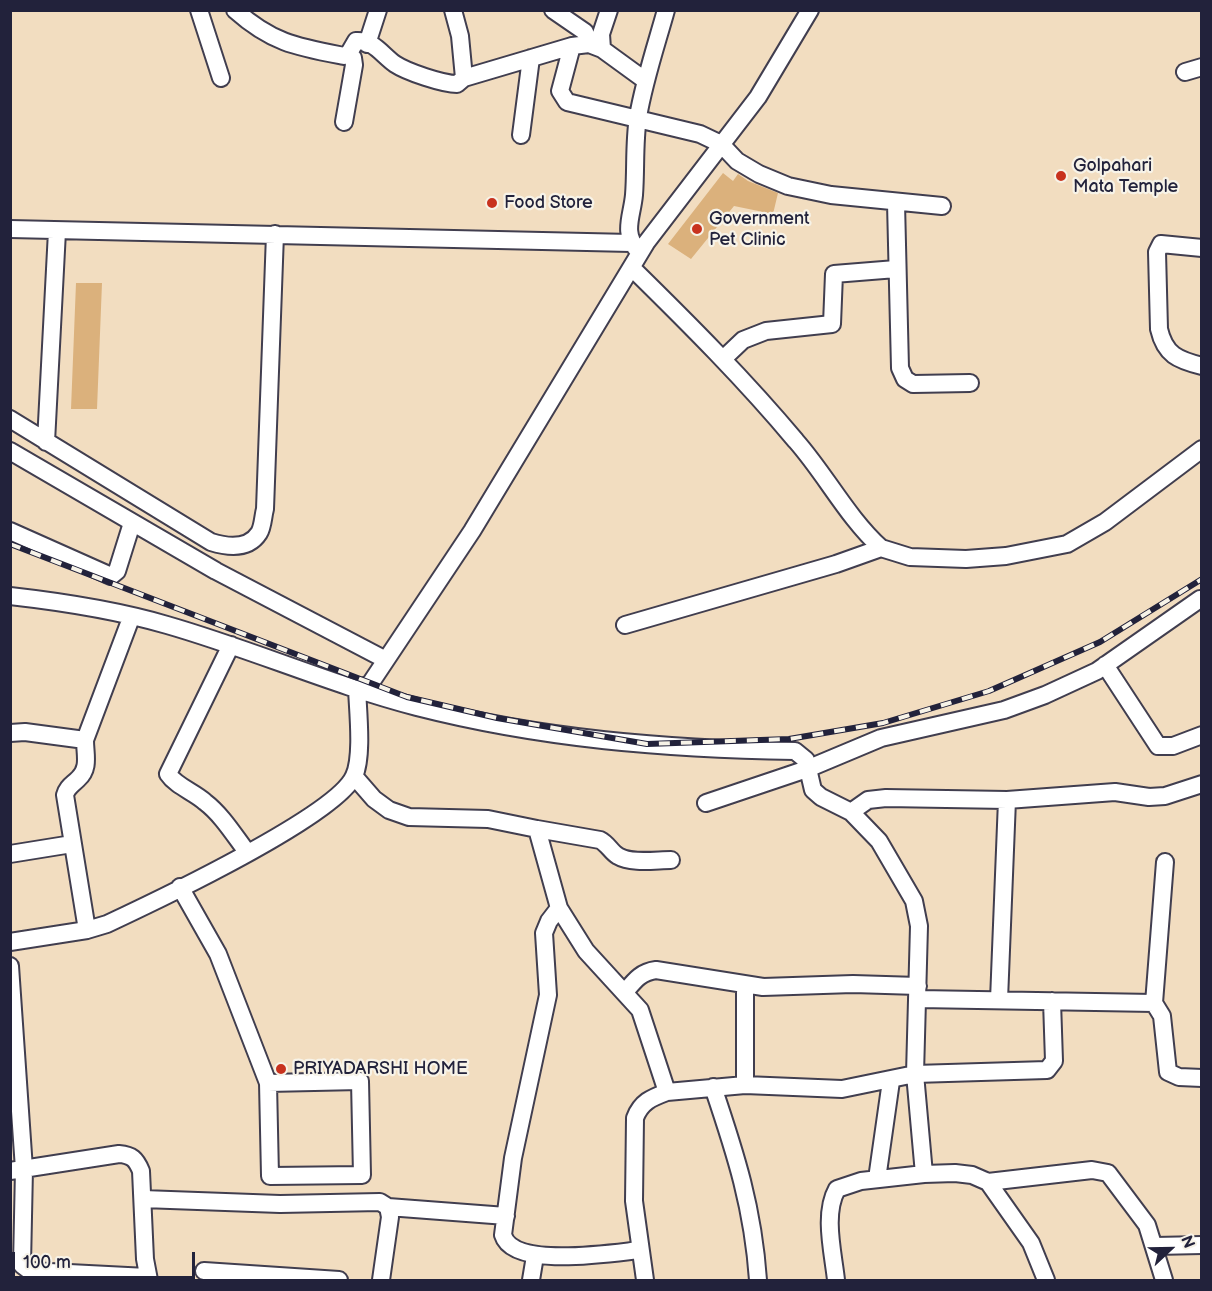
<!DOCTYPE html>
<html>
<head>
<meta charset="utf-8">
<style>
  body { margin:0 }
  #map { position:relative; width:1212px; height:1291px; overflow:hidden; background:#f2ddc0; font-family:"Balsamiq Sans",sans-serif }
  canvas { display:block }
  .frame { position:absolute; inset:0; border:12px solid #22223b; pointer-events:none }
  .north { position:absolute; left:1140px; top:1219px; width:60px; height:60px; -webkit-text-stroke:4px #f7f3e8; paint-order:stroke; rotate:68deg; font-size:16px; font-weight:700; line-height:24px; text-align:center; color:#22223b }
  .north::after { content:''; display:block; margin:auto; width:21px; height:27px; background:#22223b; clip-path:polygon(50% 0,100% 100%,50% 72%,0 100%) }
  .scale { position:absolute; left:12px; top:1252px; width:183px; height:27px; box-sizing:border-box; border:3px solid #22223b; border-top:0; padding-left:8px; font-size:18px; line-height:21px; white-space:nowrap; color:#22223b; -webkit-text-stroke:4px #f7f3e8; paint-order:stroke }
</style>
</head>
<body>
<div id="map">
<canvas width="1212" height="1291"></canvas>
<div class="frame"></div>
<div class="north">N</div>
<div class="scale">100 m</div>
</div>
<script>
const ctx = document.querySelector('canvas').getContext('2d');
ctx.lineJoin = 'round';
function fill(path, color) { ctx.fillStyle = color; ctx.fill(path, 'evenodd'); }
function trace(path, color, width, dash) { ctx.strokeStyle = color; ctx.lineWidth = width; ctx.lineCap = dash ? 'butt' : 'round'; ctx.setLineDash(dash || []); ctx.stroke(path); }
function drawText(font, color, halo, rows, align = 'center') {
  ctx.font = font + ' "Balsamiq Sans",sans-serif'; ctx.lineWidth = 4.5; ctx.setLineDash([]); ctx.textBaseline = 'middle'; ctx.strokeStyle = halo; ctx.fillStyle = color; for (const [text, x, y, turn = 0] of rows) {
    ctx.save(); ctx.translate(x, y); ctx.rotate((+turn || 0) * Math.PI / 180); ctx.textAlign = isNaN(turn) ? turn : align; if (halo) ctx.strokeText(text, 0, 0); ctx.fillText(text, 0, 0); ctx.restore();
  }
}
fill(new Path2D(`
  M723 173 733 181 738 174 748 181 778 193 773 214 734 206 691 259 668 244Z
  M76 283H102L97 409H71Z`), '#dbb17c');
const minor = new Path2D(`
  M199 10 221 78
  M235 10C272 43 297 47 344 56L349 53 356 41C374 40 382 55 395 64 407 72 443 84 457 84L464 78 460 36 453 10
  M553 10 585 32 589 44
  M609 10 601 34 602 49 646 81
  M367 44 378 10
  M572 46 560 91 567 102 700 134 721 144 737 161 759 174 788 186 831 195 942 206
  M1185 72 1202 67
  M464 78 572 46 589 44 602 49
  M344 122 354 65 353 58 347 55
  M521 135 531 58
  M896 203 900 368 905 379 913 384 970 383
  M10 229 631 243
  M1202 248 1161 244 1157 252 1159 329C1165 355 1178 360 1202 366
  M638 251C622 232 632 217 634 195 636 169 634 143 638 117 644 81 656 46 666 10
  M632 268C689 324 745 380 796 441 826 475 847 517 881 548
  M723 359 743 340 766 331 832 324 834 274 896 269
  M10 419 211 542C227 547 248 550 259 533 263 527 263 516 265 509L275 234
  M46 442 57 231
  M10 451 216 571 386 660
  M10 531 111 576 117 571 132 523
  M10 596C63 602 116 610 167 625 251 649 332 685 417 707 542 739 667 749 795 751L806 760 813 790 821 797 851 812 879 841 914 901 919 926 915 1074 1047 1070 1054 1061 1052 1001
  M625 625 836 564 881 548 910 557 966 559 1006 556 1067 544 1105 522 1202 449
  M231 645 168 774C176 786 194 792 205 802 222 815 234 835 247 852
  M1105 665 1158 746H1173L1202 735
  M10 733 25 732 85 740
  M354 776 374 799 389 810 409 817 488 819 537 829 559 908 586 951 640 1010 667 1092 745 1085 842 1089 915 1074 924 1174 955 1173 972 1175 988 1182 1031 1243 1046 1280
  M706 803 807 769 881 738 1004 710 1045 695 1097 671 1200 599
  M851 812 868 800 886 798 1007 800 1115 792 1149 797 1165 796 1202 784
  M537 829 600 840C608 844 611 852 618 856 631 864 656 860 671 860
  M10 854 72 844
  M180 887 218 954 268 1083 360 1081 362 1175 270 1176 268 1083
  M559 908 549 921 544 933 548 995 513 1158 503 1235C513 1269 611 1253 640 1250
  M87 930 65 795C67 787 72 785 78 779 90 768 85 755 85 740L131 618
  M10 942 87 930 107 924C154 902 336 816 354 776 363 757 358 712 357 689L370 684 472 531 646 243 758 97 810 10
  M10 966 24 1169 22 1265 30 1271 147 1277
  M625 992C635 980 641 972 656 970L763 987 853 984 918 986
  M919 999 1154 1003 1162 1016 1168 1072 1179 1077 1202 1078
  M999 1000 1007 800
  M1154 1003 1165 862
  M745 1085V986
  M713 1087C736 1155 753 1208 758 1280
  M10 1171 119 1154C132 1155 136 1159 141 1171L145 1259 149 1280
  M877 1179 891 1081
  M988 1182 1092 1170 1108 1173 1147 1225 1164 1280
  M143 1199 280 1204 380 1202 388 1207 390 1217 381 1280
  M388 1207 506 1216
  M1155 1246 1202 1245
  M204 1271 339 1280
  M531 1280 535 1256
  M645 1280 634 1201 635 1118C641 1102 651 1098 667 1092
  M836 1280C833 1252 823 1214 837 1189L861 1181 924 1174`);
trace(minor, '#413e4f', 20);
trace(minor, '#fff', 16);
const rail = new Path2D(`
  M10 544 407 697 497 718 647 744 789 739 883 723 989 691 1100 642 1202 579`);
trace(rail, '#22223b', 6);
trace(rail, '#f7f3e8', 4, [11]);
for (const [x, y, r, color] of [
  [1061,176,6,"#c8321e"],
  [492,203,6,"#c8321e"],
  [697,229,6,"#c8321e"],
  [281,1069,6,"#c8321e"]
]) { const dot = new Path2D(); dot.arc(x, y, r, 0, 2 * Math.PI); ctx.fillStyle = color; ctx.fill(dot); trace(dot, '#f7f3e8', 2); }
drawText('18px', '#22223b', '#f7f3e8', [
  ["Golpahari",1073,166],
  ["Mata Temple",1073,187],
  ["Food Store",504,203],
  ["Government",709,219],
  ["Pet Clinic",709,240],
  ["PRIYADARSHI HOME",293,1069]
], 'left');
</script>
</body>
</html>
